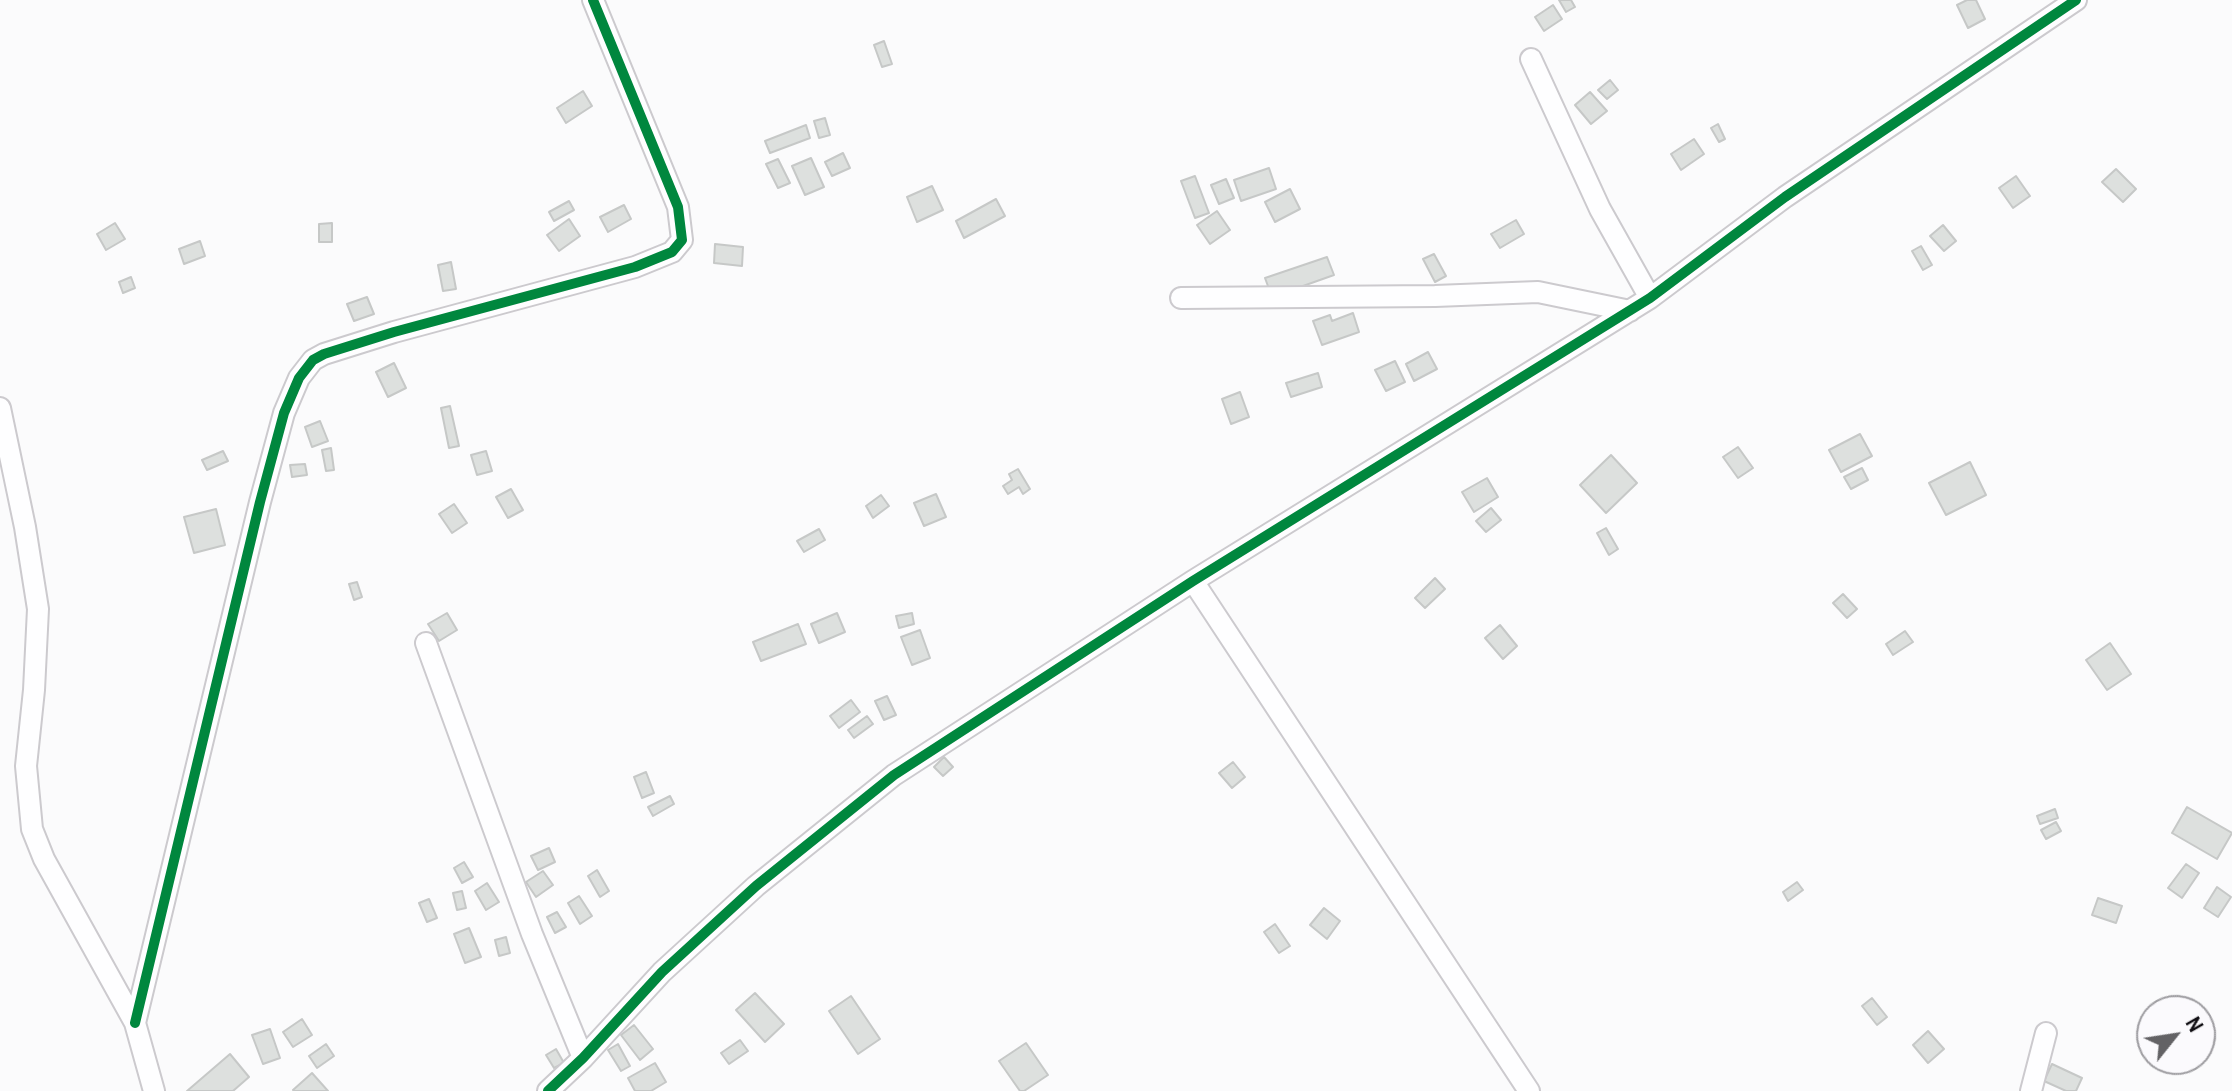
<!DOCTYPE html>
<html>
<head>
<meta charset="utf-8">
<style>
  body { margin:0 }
  #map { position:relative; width:2232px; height:1091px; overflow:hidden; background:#fbfbfc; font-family:"Archivo Narrow",sans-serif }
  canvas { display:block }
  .north { position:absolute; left:2136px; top:995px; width:80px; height:80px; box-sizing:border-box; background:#fbfafd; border:2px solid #9d9ca0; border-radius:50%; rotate:60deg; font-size:22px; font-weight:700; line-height:32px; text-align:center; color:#110f14 }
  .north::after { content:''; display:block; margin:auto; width:28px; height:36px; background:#636265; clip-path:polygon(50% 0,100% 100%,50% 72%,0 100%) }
</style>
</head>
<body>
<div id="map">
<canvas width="2232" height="1091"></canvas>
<div class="north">N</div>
</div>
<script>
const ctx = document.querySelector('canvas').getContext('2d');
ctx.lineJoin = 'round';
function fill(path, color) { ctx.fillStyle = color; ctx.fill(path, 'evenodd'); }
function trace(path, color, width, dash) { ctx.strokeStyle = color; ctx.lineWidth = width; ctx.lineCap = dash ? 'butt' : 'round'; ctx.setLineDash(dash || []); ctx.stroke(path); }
const building = new Path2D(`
  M1559 0H1571L1575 7 1566 12Z
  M1967 0H1976L1985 19 1968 28 1957 5Z
  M1553 5 1562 19 1544 31 1535 17Z
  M884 41 892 64 882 67 874 45Z
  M1610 80 1618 90 1607 99 1598 90Z
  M583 91 592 106 566 123 557 108Z
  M1590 92 1607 111 1591 124 1575 105Z
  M825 118 830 135 819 138 814 121Z
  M1718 124 1725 139 1719 142 1711 128Z
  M806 125 810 138 770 153 765 141Z
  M1694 139 1704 154 1681 170 1671 154Z
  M843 153 850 168 832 176 825 162Z
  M811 158 824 187 805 195 792 166Z
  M778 159 790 183 778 188 766 164Z
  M1269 168 1276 189 1241 201 1234 180Z
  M2116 169 2136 189 2123 202 2102 182Z
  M1195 176 1209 213 1195 218 1181 181Z
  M2016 176 2030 196 2013 208 1999 188Z
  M1226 179 1234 198 1219 204 1211 185Z
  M932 186 943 210 917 222 907 197Z
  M1290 189 1300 209 1275 222 1265 202Z
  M996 199 1005 216 964 238 956 221Z
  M569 201 574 210 554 221 549 212Z
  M624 205 631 219 608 232 600 217Z
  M1217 211 1230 230 1210 244 1197 225Z
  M569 219 580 236 559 251 547 235Z
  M1516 220 1524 234 1500 248 1491 234Z
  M115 223 125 239 106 250 97 234Z
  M332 223V242H319V224Z
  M1943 225 1956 241 1944 251 1930 236Z
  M200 241 205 256 184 264 179 249Z
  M715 244 743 247 742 266 714 263Z
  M1921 246 1932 265 1923 270 1912 251Z
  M1434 254 1446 276 1435 282 1423 259Z
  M1327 257 1334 275 1272 297 1265 278Z
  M451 262 456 289 443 291 438 265Z
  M131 277 135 288 123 293 119 282Z
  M367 297 374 314 354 321 347 304Z
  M1353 313 1359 332 1322 345 1313 321 1330 315 1332 321Z
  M1428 352 1437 369 1414 381 1406 364Z
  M1395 361 1405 382 1386 391 1375 370Z
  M394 363 406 388 388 397 376 372Z
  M1318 373 1322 387 1291 397 1286 383Z
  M1240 392 1249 417 1231 424 1222 399Z
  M450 406 459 446 449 448 441 408Z
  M320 421 328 441 312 447 305 427Z
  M1860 434 1872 456 1841 472 1829 450Z
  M1738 447 1753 468 1738 478 1723 457Z
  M331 448 334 470 326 471 322 450Z
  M223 451 228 461 207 470 202 460Z
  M486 451 492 471 477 475 471 455Z
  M1611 455 1637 483 1606 513 1580 485Z
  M1970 462 1986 495 1946 515 1929 483Z
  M305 464 307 475 292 477 290 465Z
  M1862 468 1868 480 1851 489 1844 477Z
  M1018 469 1030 489 1023 494 1019 487 1008 494 1003 486 1012 480 1009 474Z
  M1487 478 1498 497 1474 512 1462 492Z
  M511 489 523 510 508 518 496 497Z
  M936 494 946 517 924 526 914 503Z
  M881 495 889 506 873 518 866 506Z
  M454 504 467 523 452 533 439 514Z
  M1491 508 1501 520 1486 532 1476 521Z
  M216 509 225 545 194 553 184 517Z
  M1606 528 1618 549 1609 555 1597 533Z
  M819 529 825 540 804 552 797 541Z
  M1435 578 1445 589 1425 608 1415 598Z
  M357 582 362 597 354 600 349 584Z
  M1843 594 1857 609 1847 618 1833 603Z
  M447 613 457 630 439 641 428 624Z
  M837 613 845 632 819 643 811 624Z
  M912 613 914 624 899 628 896 616Z
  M798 624 806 644 761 661 753 642Z
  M1500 625 1517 646 1503 659 1485 638Z
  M920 630 930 658 912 665 901 637Z
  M1905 631 1913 642 1893 655 1886 644Z
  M2110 643 2131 674 2107 690 2086 660Z
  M887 696 896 715 884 720 875 701Z
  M851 700 860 712 839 728 830 716Z
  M867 716 873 724 854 738 848 730Z
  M944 757 953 767 943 776 934 767Z
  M1233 762 1245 777 1232 788 1219 773Z
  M646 772 654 793 642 798 634 777Z
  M670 796 674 804 653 816 648 807Z
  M2187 807 2232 833 2217 859 2172 833Z
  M2055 809 2058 818 2040 824 2037 816Z
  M2056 822 2061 831 2046 839 2041 830Z
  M549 848 555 862 538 870 531 856Z
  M464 862 473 877 462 883 454 868Z
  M2186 864 2199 873 2182 898 2168 888Z
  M597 870 609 891 600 897 588 876Z
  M543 871 553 885 536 897 526 882Z
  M1797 882 1803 890 1788 901 1783 892Z
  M487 883 499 902 486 910 475 891Z
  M2217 887 2231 897 2218 917 2204 908Z
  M462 891 466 908 457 910 453 893Z
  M579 896 592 916 580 924 568 903Z
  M2098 898 2122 906 2116 923 2092 915Z
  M429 899 437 918 427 922 419 903Z
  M1324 908 1340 921 1327 939 1310 925Z
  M557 912 566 927 555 933 547 917Z
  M1275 924 1290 946 1279 953 1264 932Z
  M469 928 481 957 465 963 454 934Z
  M506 937 510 953 499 956 495 940Z
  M755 993 784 1024 765 1042 736 1010Z
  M851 996 880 1039 858 1054 829 1011Z
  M1872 998 1887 1017 1877 1025 1862 1006Z
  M302 1019 312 1035 293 1047 283 1032Z
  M634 1025 653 1049 640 1060 621 1035Z
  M270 1029 280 1058 263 1064 252 1035Z
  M1928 1031 1944 1049 1928 1063 1913 1045Z
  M740 1040 748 1051 729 1064 721 1053Z
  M1026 1043 1048 1075 1024 1091H1020L999 1061Z
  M326 1044 334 1056 317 1068 309 1056Z
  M618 1044 630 1066 621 1071 608 1050Z
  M556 1049 564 1063 554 1068 546 1055Z
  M230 1054 249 1077 233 1091H187Z
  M655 1063 666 1082 651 1091H635L628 1078Z
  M2052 1064 2082 1078 2076 1091H2066L2044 1081Z
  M312 1073 328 1091H294L293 1090Z`);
fill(building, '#dde0de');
trace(building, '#c6c8c7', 2);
const street = new Path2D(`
  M1531 59 1600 209 1650 298
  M1181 298 1435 296 1538 292 1630 311
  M0 408 25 527 38 609 34 690 26 766 32 829 44 859 135 1023 154 1091
  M1193 581 1529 1091
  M426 643 532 934 583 1058
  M135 1023 260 502 284 413 299 378 313 360 324 354 394 332 635 267 672 252 682 240 678 207 593 0
  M548 1091 583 1058 662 972 756 886 894 775 1193 581 1650 298 1785 197 2076 0
  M2031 1091 2046 1033`);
trace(street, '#cccace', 24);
trace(street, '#fefeff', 20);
trace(new Path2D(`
  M135 1023 260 502 284 413 299 378 313 360 324 354 394 332 635 267 672 252 682 240 678 207 593 0
  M548 1091 583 1058 662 972 756 886 894 775 1193 581 1650 298 1785 197 2076 0`), '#00873e', 10);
</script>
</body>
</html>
